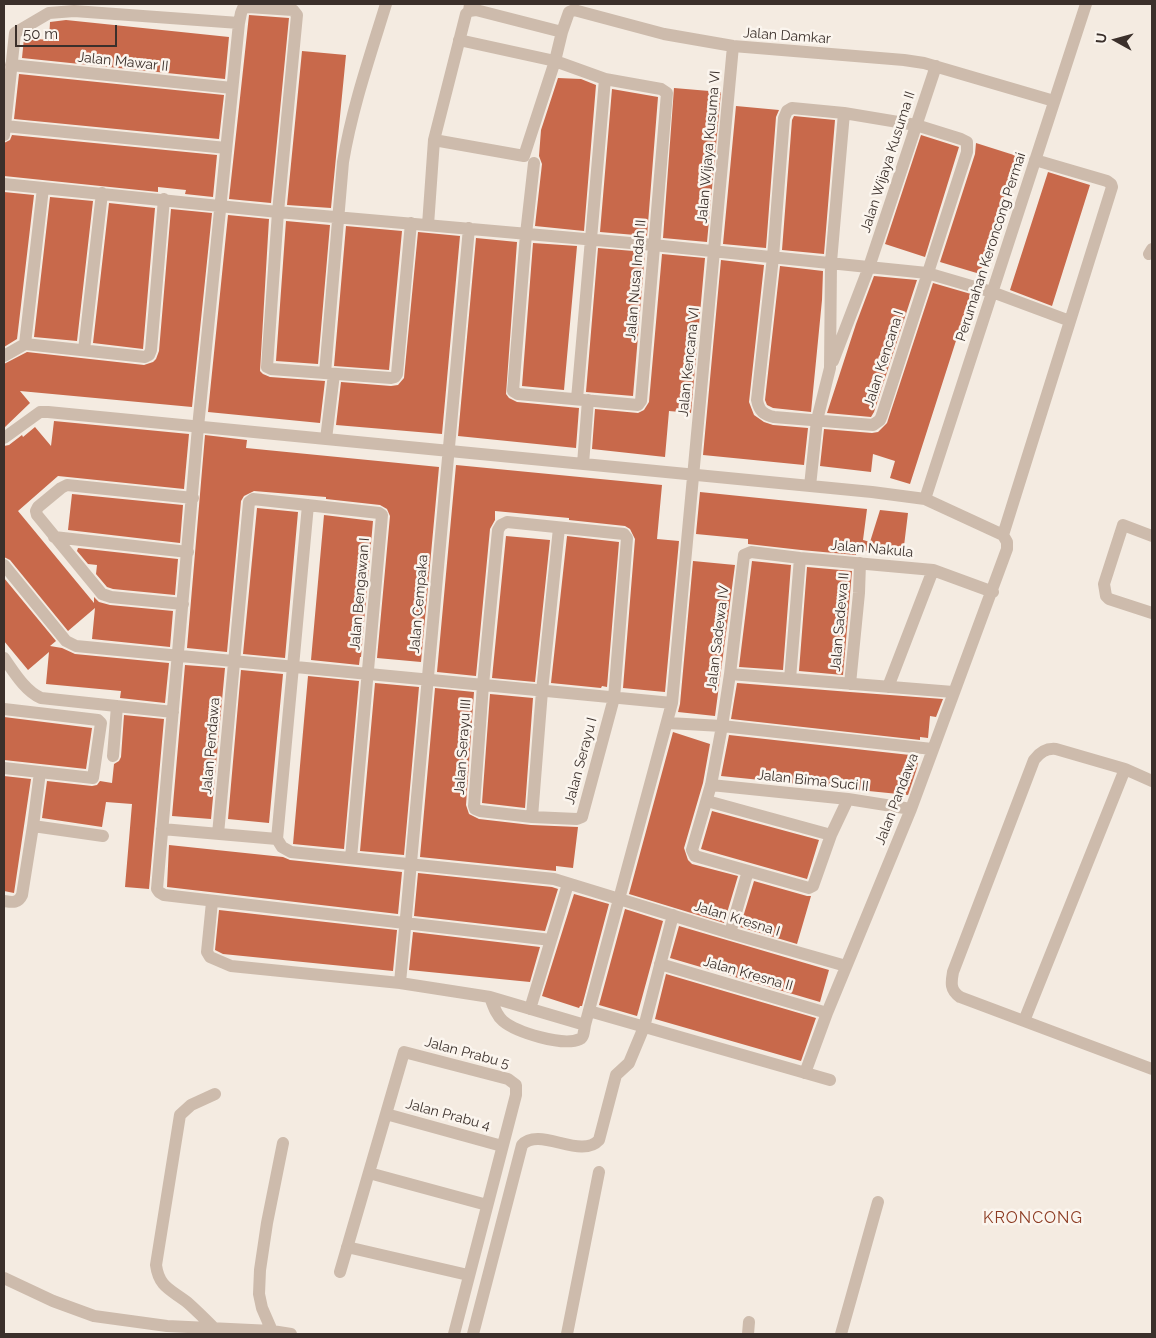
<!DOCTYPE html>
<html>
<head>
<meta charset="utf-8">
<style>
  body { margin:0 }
  #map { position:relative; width:1156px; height:1338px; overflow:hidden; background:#f4ebe1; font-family:Raleway,sans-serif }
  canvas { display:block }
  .frame { position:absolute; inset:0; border:5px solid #3b302b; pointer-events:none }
  .north { position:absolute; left:1091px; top:15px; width:50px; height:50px; -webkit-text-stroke:4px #fbf5ee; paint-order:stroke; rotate:277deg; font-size:14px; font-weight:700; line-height:20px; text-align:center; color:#3b302b }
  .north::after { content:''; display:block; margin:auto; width:18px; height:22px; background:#3b302b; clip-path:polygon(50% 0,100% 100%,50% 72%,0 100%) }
  .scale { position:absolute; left:15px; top:25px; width:102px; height:22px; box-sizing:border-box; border:2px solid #3b302b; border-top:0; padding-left:6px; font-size:15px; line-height:18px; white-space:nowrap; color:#3b302b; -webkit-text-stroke:4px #fbf5ee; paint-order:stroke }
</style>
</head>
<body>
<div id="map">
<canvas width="1156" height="1338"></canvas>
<div class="frame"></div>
<div class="north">U</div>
<div class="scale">50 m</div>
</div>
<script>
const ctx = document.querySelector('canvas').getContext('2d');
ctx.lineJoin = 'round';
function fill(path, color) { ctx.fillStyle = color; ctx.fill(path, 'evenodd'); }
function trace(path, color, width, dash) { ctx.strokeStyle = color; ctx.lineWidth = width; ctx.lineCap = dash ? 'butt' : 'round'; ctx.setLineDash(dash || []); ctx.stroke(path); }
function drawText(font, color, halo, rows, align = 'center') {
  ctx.font = font + ' Raleway,sans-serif'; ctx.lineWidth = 5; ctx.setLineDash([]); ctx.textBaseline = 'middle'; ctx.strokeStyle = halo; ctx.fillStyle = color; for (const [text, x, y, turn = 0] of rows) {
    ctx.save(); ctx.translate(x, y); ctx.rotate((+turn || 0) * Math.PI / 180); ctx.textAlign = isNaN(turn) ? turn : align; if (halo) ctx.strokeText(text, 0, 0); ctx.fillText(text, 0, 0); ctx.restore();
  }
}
fill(new Path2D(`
  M249 15 289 18 271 203 229 199Z
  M66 20 229 37 225 79 22 58 24 38 49 40 50 22Z
  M302 51 346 55 331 208 287 205Z
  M19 74 224 95 219 139 14 119Z
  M558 78 581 79 596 85 584 231 535 226 542 164 539 156 541 130Z
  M674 88 721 92 707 242 663 238Z
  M612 89 658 97 647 236 600 232Z
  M736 106 779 110 776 117 766 248 723 244Z
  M794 116 835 120 824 254 782 250 792 120Z
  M12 135 217 155 213 197 185 194 186 190 158 187V192L4 176V143L10 140Z
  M921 135 959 147 925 257 885 244Z
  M976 143 1017 156 980 274 940 262 975 154Z
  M1048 172 1090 185 1052 306 1010 290Z
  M4 192 34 195 17 339 4 347Z
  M50 197 93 201 77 341 34 337Z
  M109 203 155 208 143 349 93 343Z
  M171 209 212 213 192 407 20 391 30 403 4 428V364L27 352 144 365 153 362 156 359 159 351Z
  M228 215 269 219 260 371 263 374 270 377 325 381 320 423 208 412Z
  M286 221 330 225 318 364 276 361Z
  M346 226 402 231 389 370 334 366Z
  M418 232 460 236 442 434 336 425 341 382 391 386 398 385 404 378Z
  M476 238 517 242 506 394 509 398 517 402 579 408 576 448 458 436Z
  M533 243 577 246 564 390 522 386Z
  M598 248 645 252 633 396 586 392Z
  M662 254 705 258 691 413 669 411 665 457 592 449 595 409 638 413 644 410 649 402Z
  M721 260 764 265 749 402 754 415 764 422 773 425 808 428 804 465 703 455Z
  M780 266 823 271 822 300 811 412 773 408 767 405 765 400Z
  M874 276 917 280 874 412 871 417 827 413 856 324Z
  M933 283 971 294 910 484 890 478 895 461 873 454 871 472 820 466 824 429 872 433 878 432 887 423Z
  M54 421 189 434 184 489 58 476 18 511 94 603V597L99 602 110 605 173 611 170 647 92 639 95 608 68 631 10 560 4 557V446L9 445 22 435 23 437 35 427 51 446Z
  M205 435 247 440 246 448 439 467 421 662 377 658 390 516 387 509 380 505 326 499V497L254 491 244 496 241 501 227 652 187 648Z
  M456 465 662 485 657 539 679 541 665 692 623 688 635 539 630 529 625 526 569 520V518L495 511V520L490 529 476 676 437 672Z
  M700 492 867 509 863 540 870 542 880 510 908 513 903 554 856 550V555L801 550 748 544V539L696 534Z
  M72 494 183 505 180 543 68 530Z
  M257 508 298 512 285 658 243 654Z
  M324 515 373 521 361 657H360L359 665 311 660Z
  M506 536 550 540 535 682 492 678Z
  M567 536 619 542 607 687 602 686 601 688 551 683Z
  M78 548 178 559 175 595 113 589 107 587 96 574 97 565 88 564 77 551Z
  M693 561 735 565 715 716 678 712 680 704Z
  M752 561 791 565 783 670 739 667Z
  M807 567 852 571 843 675 799 671Z
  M4 578 56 641 50 646 62 648 75 654 169 663 165 703 120 698 121 691 46 684 49 652 28 670 4 641Z
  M185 665 225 668 211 819 172 816Z
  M241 670 283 674 269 823 228 819Z
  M308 676 359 681 344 849 293 844Z
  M375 683 419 687 404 855 360 851Z
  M737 683 850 692 943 699 936 717 930 716 928 738 920 737V740L731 719Z
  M435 688 474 692 466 805 469 814 479 819 531 825 578 827 573 868 556 866V871L420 857Z
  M490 694 533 698 525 808 482 803Z
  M124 715 164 719 149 889 125 887 132 804 106 802 102 827 42 818 47 781 92 786 97 785 100 781 112 783 114 764 119 761 121 757Z
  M4 717 92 728 86 769 4 760Z
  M673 732 710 744 703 783 684 848 688 860 692 864 738 876 724 923 629 894Z
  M729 735 919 756 917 768 908 795 721 776Z
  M4 776 31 779 14 893 4 891Z
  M712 811 819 840 807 879 701 849Z
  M169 845 283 857 290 860 402 872 398 914 167 887Z
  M418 873 552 887 558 889 545 931 414 916Z
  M754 881 807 896H811L797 944 740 927Z
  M574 894 609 904 582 1006H580L579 1008 542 996Z
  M625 909 663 921 637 1016 599 1005Z
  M219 910 397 930 393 971 223 954 215 950Z
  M679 926 829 970 820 1002 670 958Z
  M413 932 540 947 530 982 409 970Z
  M666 974 816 1018 801 1061 655 1019Z`), '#c8694b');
trace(new Path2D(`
  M469 11 476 10 562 32
  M459 40 555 61 605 79 661 89 667 93 641 401 638 405 518 394 513 391 526 234 534 163
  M11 65 232 88
  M792 108 844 113 916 125 961 139 967 142V152L882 415 880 420 873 425 774 417C764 415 759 411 757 400L773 257 784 118 787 111Z
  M5 126 226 148
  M4 135 15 33 49 13 74 11 239 23
  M434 140 524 156 555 61 562 32 569 12 574 10 664 34 733 46 904 60 924 63 1054 101
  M4 184 278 212 653 245 927 273 992 292 1070 321
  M411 223 397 374 395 377 391 378 271 369 267 367 278 212 297 15 293 10 248 7 243 8 241 13 239 23 198 427 157 889 159 892 164 895 551 940
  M428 225 434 140 466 14 469 11 470 4
  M1149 254 1152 249
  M25 344 43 188
  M84 350 102 193
  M4 356 25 344 145 357 149 355 151 350 164 199
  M833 361 869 267 936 66
  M325 373 343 162C352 108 370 56 386 4
  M577 399 605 79
  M4 438 40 412H48L872 492 925 499 1003 535
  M326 439 334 374
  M583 464 588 400
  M810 486 817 420 830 368 831 262 844 113
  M925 499 1086 4
  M308 505 277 839 282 847 291 852 554 879 730 933 846 966
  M507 522 624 534 627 538 614 698 583 813 582 817 577 819 532 817 480 811 475 809 474 806 483 685 498 530 501 525Z
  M1003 535 1112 187 1111 184 1107 181 1035 160
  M1152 536 1123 525 1104 584 1106 596 1109 599 1152 613
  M54 537 188 552
  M4 565 66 641 76 646 672 703
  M183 604 111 597 102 594 37 515 36 511 38 507 61 488 67 485 193 498
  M4 658C14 672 25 691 41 698L173 712
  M730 674 953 692
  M790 679 800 558
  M850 684 859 593 860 563
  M888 687 933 570
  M4 709 98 720 101 723 93 778 4 768
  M668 723 722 726 932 749
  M113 756 117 706
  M1152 781 1125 769 1056 749C1046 748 1040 752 1034 760L953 972C951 983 950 990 960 997L1152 1069
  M711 785 848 799 911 809
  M848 799 831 835 813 886 809 888 695 856 692 850 711 785 722 726 730 674 744 555 751 552 800 558 933 570 993 592
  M707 801 831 835
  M532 817 542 691 559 528
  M33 826 103 836
  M162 829 277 839
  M218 834 249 502 253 499 379 513 382 515 351 858
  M4 901C11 902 18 904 22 895L33 826 40 772
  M212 902 207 952 210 957 231 966 400 983 490 997 585 1025 672 703 733 46
  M730 933 748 871
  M660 964 827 1013
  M400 983 469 228
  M490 997C493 1005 496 1015 503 1021 516 1032 563 1047 580 1039 584 1037 584 1030 585 1025
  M530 1009 568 884
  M589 1011 830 1080
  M1024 1021 1125 769
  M805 1073 827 1013 911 809 1007 549V542L1003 535
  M386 1114 502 1146
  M369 1173 487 1205
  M347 1247 468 1275
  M340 1272 404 1052 508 1079 516 1085V1095L454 1334
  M4 1278 53 1301 94 1316 167 1326 272 1331 291 1334
  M214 1328C205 1319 197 1311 188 1303 172 1290 159 1288 156 1265L180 1115 191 1105 215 1094
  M272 1331 262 1308 259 1294 260 1270 267 1223 283 1143
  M473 1334 522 1145C539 1126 581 1160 599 1140L616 1075 629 1063 644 1027 673 915
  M567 1334 599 1172
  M748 1334 749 1322
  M841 1334 878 1202`), '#cdbbac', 12);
drawText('14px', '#3b302b', '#fbf5ee', [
  ["Jalan Damkar",787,36,4],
  ["Jalan Mawar II",123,62,6],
  ["Jalan Wijaya Kusuma VI",709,147,-85],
  ["Jalan Wijaya Kusuma II",888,162,-72],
  ["Perumahan Keroncong Permai",991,247,-72],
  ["Jalan Nusa Indah II",636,280,-85],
  ["Jalan Kencana I",884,359,-72],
  ["Jalan Kencana VI",689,362,-84],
  ["Jalan Nakula",872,549,5],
  ["Jalan Bengawan I",360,594,-85],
  ["Jalan Cempaka",419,604,-85],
  ["Jalan Sadewa II",840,622,-85],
  ["Jalan Sadewa IV",718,638,-83],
  ["Jalan Pendawa",211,746,-85],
  ["Jalan Serayu III",463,747,-86],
  ["Jalan Serayu I",581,761,-75],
  ["Jalan Bima Suci II",813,781,6],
  ["Jalan Pandawa",897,799,-69],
  ["Jalan Kresna I",737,919,17],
  ["Jalan Kresna II",748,974,16],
  ["Jalan Prabu 5",467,1053,15],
  ["Jalan Prabu 4",448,1115,15]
]);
ctx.letterSpacing = '1px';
drawText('16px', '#8c3b22', '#fbf5ee', [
  ["KRONCONG",1033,1218]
]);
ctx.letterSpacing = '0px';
</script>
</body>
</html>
